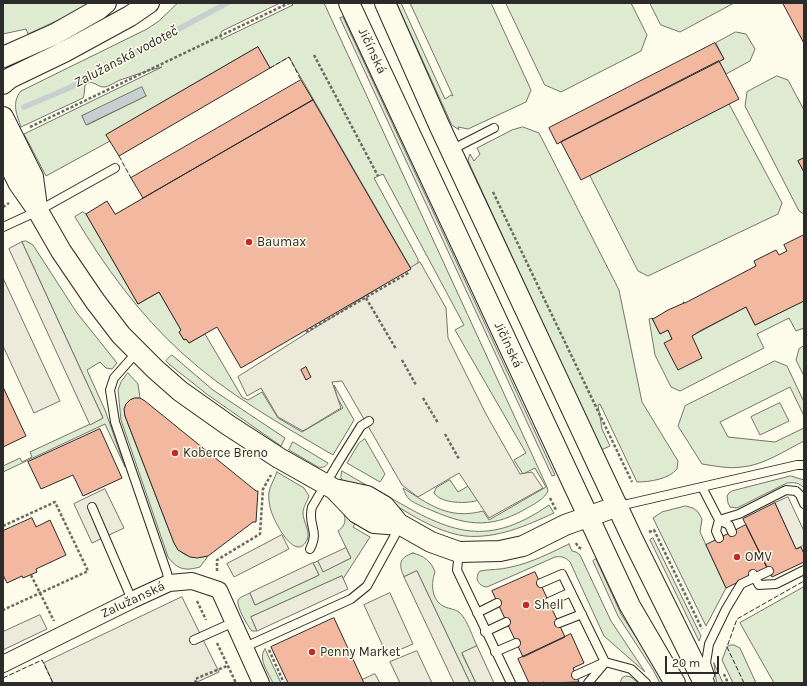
<!DOCTYPE html>
<html>
<head>
<meta charset="utf-8">
<style>
  body { margin:0 }
  #map { position:relative; width:807px; height:686px; overflow:hidden; background:#fdfbea; font-family:Karla,sans-serif }
  canvas { display:block }
  .frame { position:absolute; inset:0; border:4px solid #2b2b2b; pointer-events:none }
  .scale { position:absolute; left:665px; top:656px; width:54px; height:18px; box-sizing:border-box; border:2px solid #2b2b2b; border-top:0; padding-left:5px; font-size:12px; line-height:14px; white-space:nowrap; color:#2b2b2b; -webkit-text-stroke:3px #fdfbea; paint-order:stroke }
</style>
</head>
<body>
<div id="map">
<canvas width="807" height="686"></canvas>
<div class="frame"></div>
<div class="scale">20 m</div>
</div>
<script>
const ctx = document.querySelector('canvas').getContext('2d');
ctx.lineJoin = 'round';
function fill(path, color) { ctx.fillStyle = color; ctx.fill(path, 'evenodd'); }
function trace(path, color, width, dash) { ctx.strokeStyle = color; ctx.lineWidth = width; ctx.lineCap = dash ? 'butt' : 'round'; ctx.setLineDash(dash || []); ctx.stroke(path); }
function drawText(font, color, halo, rows, align = 'center') {
  ctx.font = font + ' Karla,sans-serif'; ctx.lineWidth = 3; ctx.setLineDash([]); ctx.textBaseline = 'middle'; ctx.strokeStyle = halo; ctx.fillStyle = color; for (const [text, x, y, turn = 0] of rows) {
    ctx.save(); ctx.translate(x, y); ctx.rotate((+turn || 0) * Math.PI / 180); ctx.textAlign = isNaN(turn) ? turn : align; if (halo) ctx.strokeText(text, 0, 0); ctx.fillText(text, 0, 0); ctx.restore();
  }
}
const green = new Path2D(`
  M3 3H95L28 34 26 29 3 34Z
  M178 3H280L222 31C220 34 220 37 222 40V39L293 5 291 3H324L547 487 548 491C545 498 536 503 529 507 494 528 470 527 433 511 426 508 415 504 409 499 406 496 404 491 403 488 430 505 449 520 483 511L489 520 546 487 535 468 523 474 514 460 526 453 455 330 464 325 383 174 374 178 418 259V265L413 272 289 57 270 68 258 47 107 135 110 141 46 176 24 134 162 67C148 70 133 76 120 80 115 82 110 86 105 87 97 88 93 78 85 85L84 95 83 98 21 127C17 115 11 103 21 91L147 29 159 21ZM146 96 87 125 82 116Z
  M397 3H401L445 99 451 95 453 96 410 3H491L531 90 526 102 468 129 458 127 459 130 452 125Z
  M506 3H631L647 35 641 51 561 92 545 85Z
  M650 3H734L680 32 661 25Z
  M343 17 555 475 552 476 340 18Z
  M736 32 746 34 755 49 750 61 726 74 719 61 724 59 716 43Z
  M777 76 788 80 804 110V158L798 161 804 172V214L799 211 745 106 747 92Z
  M729 104 782 203 778 214 648 276 638 271 590 176Z
  M523 127 539 133 619 290 642 402 678 461 677 469C669 479 650 482 637 482L600 404 598 405 602 429 610 446 601 450 469 163 468 160 470 154 474 161 480 154 477 148 512 130Z
  M83 212 86 214 138 304 159 292 181 330 179 332 184 340 186 339 189 343 205 334 242 397 248 400 262 392 278 418 302 432 343 408 337 397 334 385 354 420 333 455C280 424 227 394 182 353 139 314 105 267 75 217Z
  M26 241 33 245 77 313 117 363 112 369 106 368 100 362 87 370 105 410 125 467 105 424 3 472V466L20 458 22 462 32 457 30 452 103 418 22 242Z
  M804 301V328L796 331 789 318 757 334 764 348 680 391 671 387 655 355 649 319 652 318 660 334 668 330 672 339 692 336 746 307 755 325Z
  M804 346V376L796 360 799 349Z
  M172 355 213 390 285 438 281 446 208 395 170 365 166 361Z
  M775 361 787 366 804 402V416L790 387 720 422 728 437 775 442 804 428V441C784 451 764 465 742 467 729 469 715 466 702 464L678 426 685 406Z
  M128 373 138 384 140 398C128 398 123 404 125 416L174 543C183 557 191 559 208 556L200 567C185 571 178 570 168 557L121 420 118 390 121 382Z
  M780 403 789 421 760 435 751 417Z
  M365 439 385 474 380 482 347 463 359 443Z
  M293 442 328 463C326 467 322 468 318 467L289 450Z
  M342 471 375 490 344 482 341 478Z
  M277 472 304 488 309 496C307 502 303 507 303 513 303 522 311 532 307 540 296 562 277 526 273 516 270 509 268 500 269 492 270 486 275 478 277 472Z
  M791 476 804 480V488C799 483 795 482 787 483L737 508 730 507 728 503 727 496 729 493 732 491Z
  M450 480 458 492 470 485 479 500C468 504 441 504 434 493L436 488Z
  M384 494C446 530 483 551 549 505L554 513C526 526 496 539 465 536 435 532 407 512 382 497Z
  M686 506 693 508 698 512 702 519 700 532 726 588 706 626 653 518 662 512Z
  M343 512 358 519 353 527 370 537 343 579 342 576 251 617 257 631H252C248 627 236 606 238 600 240 597 246 595 250 593L255 605 319 575 313 563 318 561 324 571 351 558 338 531C345 526 347 520 343 512Z
  M653 538 701 636 699 641 650 540Z
  M569 544 572 551 576 552 580 555 611 621 645 672 604 636 570 562C565 557 562 556 555 557L487 587C478 586 474 578 480 571 490 569 501 570 511 567 531 563 550 553 569 544Z
  M413 553C424 556 431 561 435 572 431 583 431 599 443 606 448 609 454 608 460 613 468 621 472 636 477 646L462 654 476 683H470L417 571 404 577C399 565 398 558 413 553Z
  M596 559 621 614 656 668 664 683H660L653 670 618 616 593 561Z
  M804 587V683H774L740 623Z
  M731 645H734L740 648 756 683H733L722 660 727 647Z
  M265 649 281 683H273C269 674 257 658 265 649Z
  M714 663 723 683H717Z
  M626 676 631 677 638 683H620L622 678Z`);
fill(green, '#deebd1');
trace(green, '#74746e', 1);
const parking = new Path2D(`
  M22 242 103 418 90 425 9 249Z
  M420 262 446 308 448 338 486 414 520 474 532 472 543 488 489 518 459 473 418 497 402 485 342 381 332 382 341 408 303 431 278 417 261 388 247 396 238 377Z
  M3 278 60 401 34 413 3 346Z
  M105 489 124 528 92 543 74 504Z
  M788 497 804 531V545L796 549 775 503Z
  M282 535 289 549 234 577 227 564Z
  M346 548 351 558 323 572 318 561Z
  M313 563 319 575 255 605 250 593Z
  M417 571 470 683H454L404 577Z
  M342 576 348 589 257 631 251 617Z
  M390 593 413 644 387 655 364 605Z
  M182 597 219 672 195 683H53L44 663Z
  M40 615 47 629 3 650V632Z
  M477 646 494 683H476L462 653Z
  M417 651 432 683H400L390 662Z
  M375 674 380 683H364L362 680Z`);
fill(parking, '#eceadb');
trace(parking, '#74746e', 1);
const water = new Path2D(`
  M142 87 146 96 86 125 82 116Z`);
fill(water, '#c7d0d0');
trace(water, '#74746e', 1);
trace(new Path2D(`
  M24 107 69 88 227 3`), '#c7d0d0', 5.5);
const building = new Path2D(`
  M783 3H804V43Z
  M715 43 724 59 557 144 549 128Z
  M258 47 270 68 119 156 106 135Z
  M719 61 739 99 581 180 561 142Z
  M301 80 313 100 143 198 131 178Z
  M313 100 411 269 241 368 217 327 189 343 186 339 184 340 179 332 181 330 159 292 138 304 86 214 107 201 115 214Z
  M804 158V172L798 161Z
  M804 235V301L755 325 746 307 700 331 692 336 702 358 678 370 664 343 672 339 668 330 660 334 652 318 653 319 668 310 684 303 683 302 685 303 756 266 754 261 776 250 779 255 787 251 784 245Z
  M306 367 311 377 306 380 301 370Z
  M3 387 26 436 3 447Z
  M135 398H140L145 401 256 491H258L256 522H253L208 556 197 558 190 557 178 550 174 543 125 416 124 409 126 404 130 400Z
  M100 429 122 478 83 496 73 475 41 489 28 462Z
  M775 503 796 549 801 547 804 554V562L772 577 743 519Z
  M32 518 36 527 50 520 66 555 36 569 37 572 23 578 22 576 7 583 3 575V531Z
  M746 525 767 568 726 588 706 545Z
  M535 572 565 637 523 657 492 591Z
  M334 618 364 683H288L271 647Z
  M571 634 584 663 573 668 579 682 544 683V682L541 683H529L518 659Z`);
fill(building, '#f2b8a0');
trace(building, '#2b2b2b', 1);
const service = new Path2D(`
  M451 150 494 128
  M3 227 38 211 115 168
  M137 352 114 378 110 390 115 422 167 573 169 583
  M702 487 719 520 739 514 786 490 796 491 800 495 804 504
  M619 506 797 465H804
  M92 507 132 600
  M719 538 716 531 719 520 729 525 732 532
  M310 549C320 530 307 525 312 507L338 463 361 426 369 421
  M459 552 457 570 511 683
  M753 574 759 585 776 584 804 570
  M541 583 562 574 605 662
  M549 602 571 592
  M477 613 497 603
  M559 623 582 614
  M485 632 506 622
  M194 640 234 622
  M245 647 351 599 367 586 400 526
  M495 652 516 643
  M576 675 605 662 631 669 646 683
  M710 675 706 663 709 644 726 609 741 584 769 571
  M588 683 604 664`);
const minor = new Path2D(`
  M3 664 132 600 169 583 192 581 219 590 261 683`);
const tertiary = new Path2D(`
  M349 3 630 606 675 683
  M385 3 439 125 595 459 633 540 704 683
  M3 57 55 34 99 9 106 3
  M3 84 10 78 64 52 130 16 149 3
  M3 117 33 177 37 207
  M3 145 10 166 19 184 38 211 61 251 95 301 121 335 155 369 180 391 228 425 279 458 334 489 357 513 374 523 401 525 431 542 459 552 500 551 523 546 565 525 618 506
  M334 489 367 496 384 506 399 524`);
trace(service, '#2b2b2b', 10);
trace(minor, '#2b2b2b', 18);
trace(tertiary, '#2b2b2b', 22);
trace(new Path2D(`
  M314 55 378 176
  M30 127 289 3
  M493 192 632 482
  M3 207 9 203
  M366 298 396 349
  M306 332 410 272
  M402 360 416 385
  M423 398 438 423
  M445 434 459 459
  M550 498 556 510
  M3 526 55 502 88 571 3 610
  M649 532 654 530 702 629
  M576 543 578 547 582 549
  M217 571V560L260 534 263 489 271 475
  M31 575 54 621
  M197 601 206 620
  M217 643 236 683
  M269 650 284 683
  M724 674 728 683
  M196 683 195 679 227 666`), '#6a6964', 2.5, [3, 2]);
trace(service, '#fdfbea', 8);
trace(minor, '#fdfbea', 16);
trace(tertiary, '#fdfbea', 20);
trace(new Path2D(`
  M270 68 289 57 301 80
  M119 156 131 178
  M3 678 42 660 53 683
  M744 683 727 647 737 619 804 581`), '#2b2b2b', 1, [5, 2]);
for (const [x, y, r, color] of [
  [249,242,4,"#c62828"],
  [175,453,4,"#c62828"],
  [737,557,4,"#c62828"],
  [526,605,4,"#c62828"],
  [312,652,4,"#c62828"]
]) { const dot = new Path2D(); dot.arc(x, y, r, 0, 2 * Math.PI); ctx.fillStyle = color; ctx.fill(dot); trace(dot, '#fdfbea', 1.5); }
drawText('13px', '#2b2b2b', '#fdfbea', [
  ["Jičínská",372,51,65],
  ["Jičínská",508,345,65],
  ["Zalužanská",133,600,-25]
]);
drawText('13px', '#2b2b2b', '#fdfbea', [
  ["Baumax",257,242],
  ["Koberce Breno",183,453],
  ["OMV",745,557],
  ["Shell",534,605],
  ["Penny Market",320,652]
], 'left');
drawText('italic 14px', '#2b2b2b', '#fdfbea', [
  ["Zalužanská vodoteč",126,57,-28]
]);
</script>
</body>
</html>
